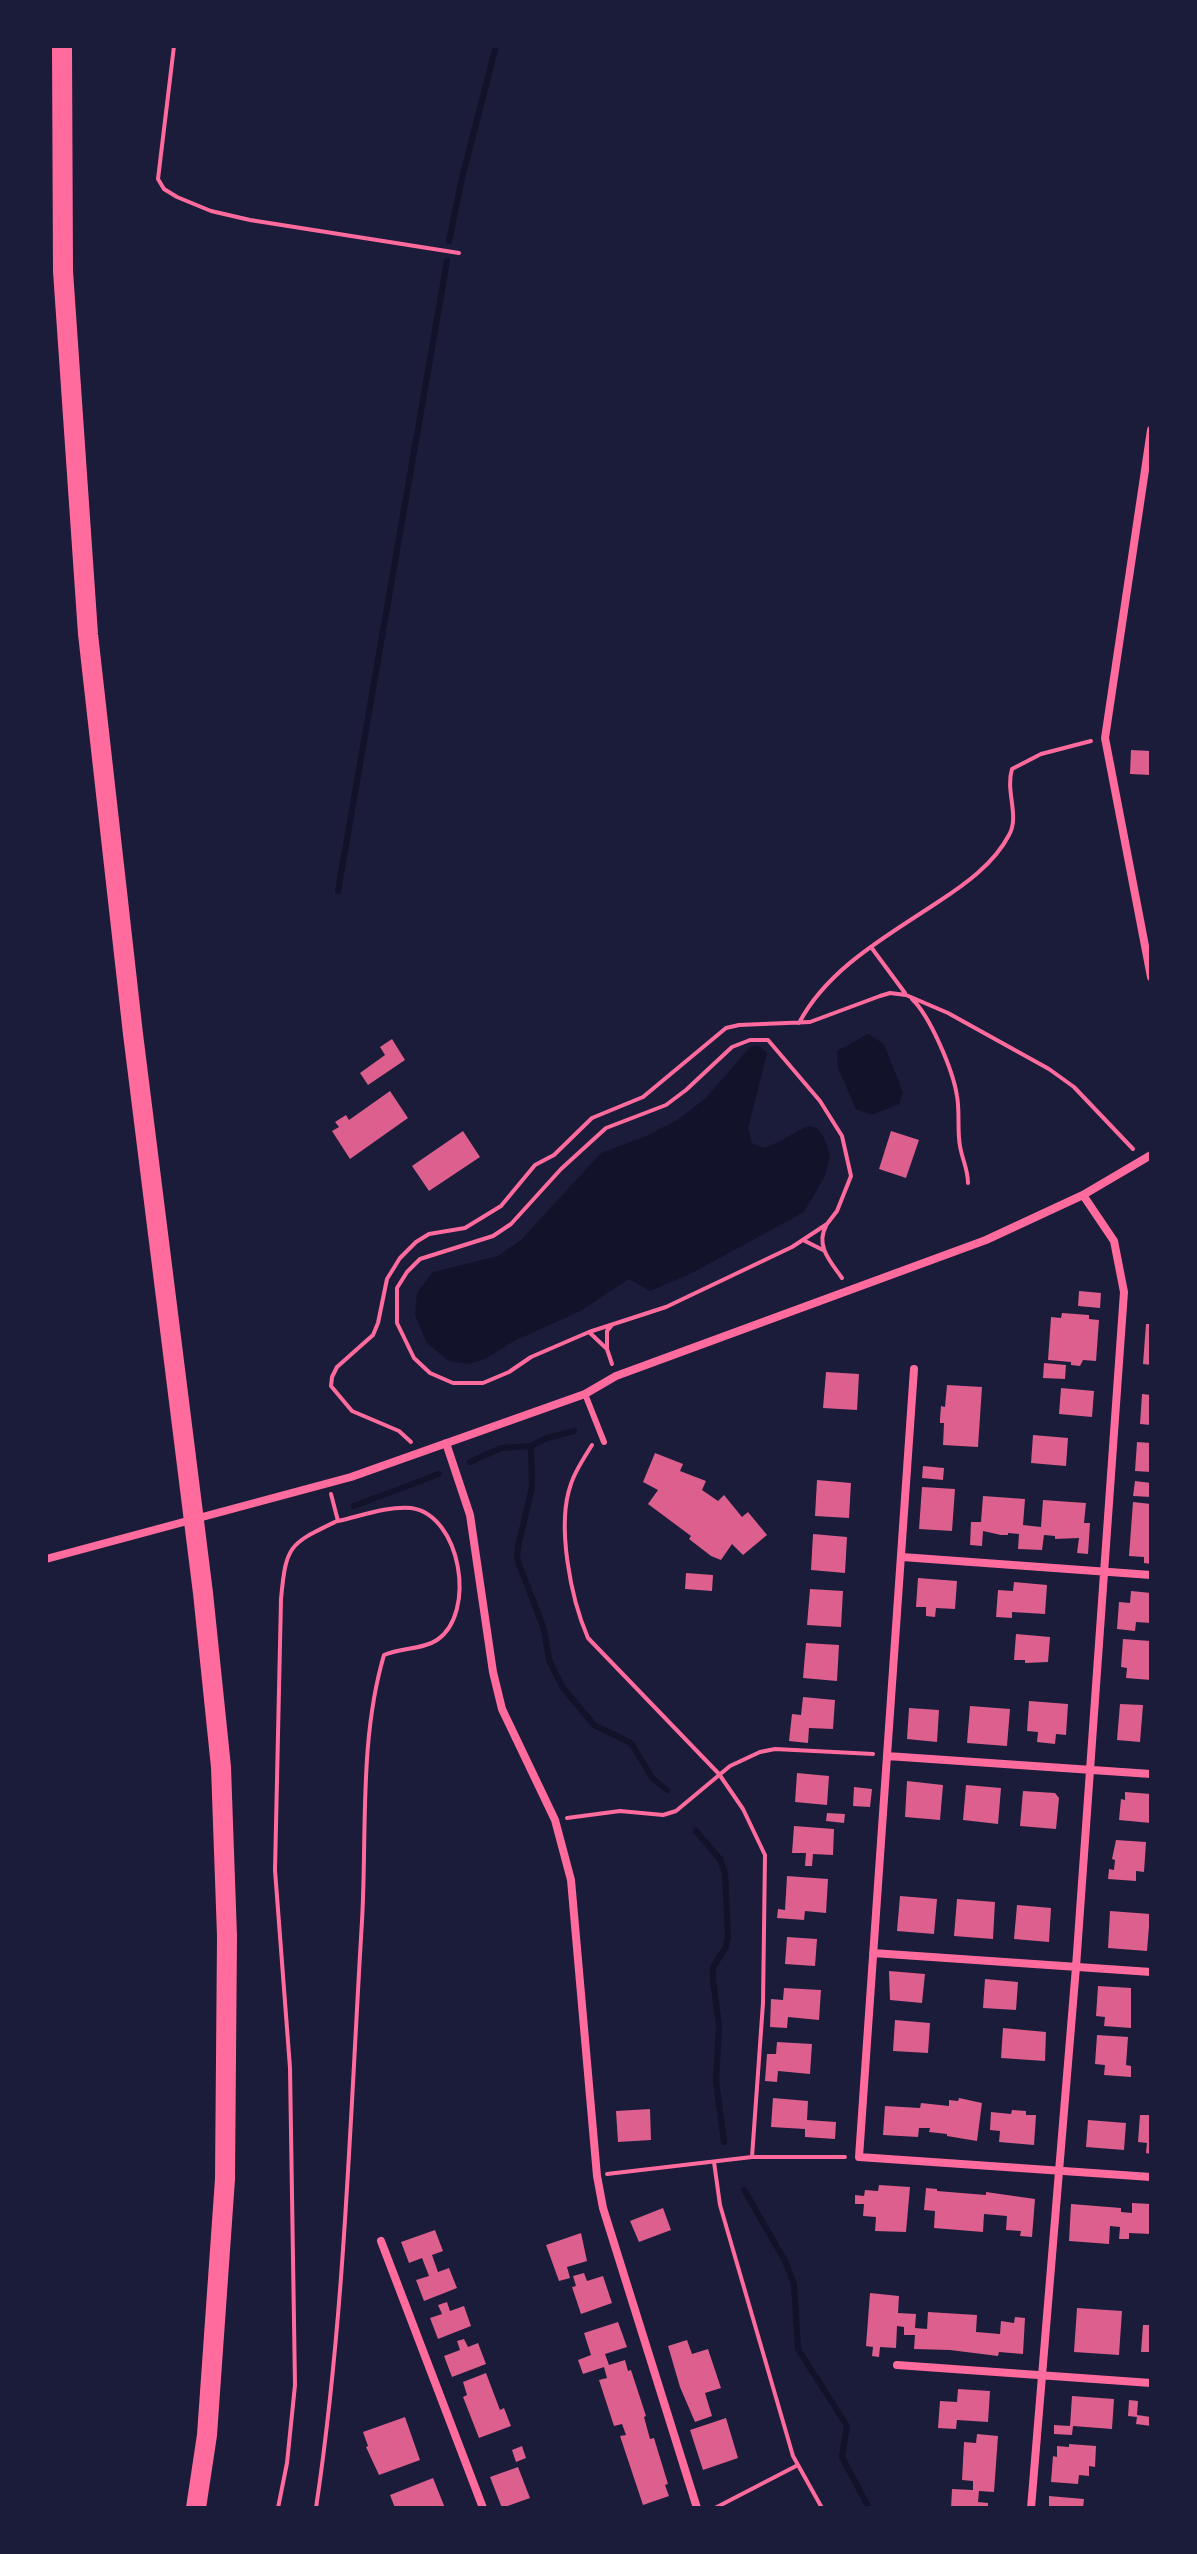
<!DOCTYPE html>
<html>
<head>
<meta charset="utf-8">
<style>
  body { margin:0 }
  #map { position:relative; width:1197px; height:2554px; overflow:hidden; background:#1b1b3a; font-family:Helvetica,sans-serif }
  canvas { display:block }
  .frame { position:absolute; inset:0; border:48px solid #1b1b3a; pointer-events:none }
</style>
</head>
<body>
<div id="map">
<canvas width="1197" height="2554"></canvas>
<div class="frame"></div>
</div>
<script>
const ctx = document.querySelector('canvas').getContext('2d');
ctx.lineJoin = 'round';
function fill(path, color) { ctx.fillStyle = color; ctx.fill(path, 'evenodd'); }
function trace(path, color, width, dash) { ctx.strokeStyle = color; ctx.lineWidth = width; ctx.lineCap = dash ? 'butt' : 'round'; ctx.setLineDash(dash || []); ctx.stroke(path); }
fill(new Path2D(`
  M868 1034 884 1044 903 1093 899 1104 872 1115 856 1109 838 1068 837 1051Z
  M758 1045 767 1053 748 1128 752 1143 763 1148C780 1143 792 1133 809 1126L816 1128 824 1137 830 1155 825 1176 804 1212 692 1273 650 1291 629 1279 580 1311 514 1341 487 1358 469 1364 449 1361 427 1343 415 1315 417 1293 433 1272 498 1256 521 1240 601 1153 646 1136 679 1119 706 1098 750 1047Z`), '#12122b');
trace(new Path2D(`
  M449 241 461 182 496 46
  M338 891 447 261
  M531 1446 532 1487 518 1547 517 1559 544 1629 549 1660 563 1688 594 1725 631 1743 653 1779 667 1790
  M470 1462 501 1448 531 1446 547 1438 574 1431
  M354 1506 439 1474
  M696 1831 720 1859 725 1873 728 1936 726 1947 713 1967V1980L719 2026 716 2081 724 2142
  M744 2190 785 2261 794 2284 798 2349 847 2426 842 2457 869 2508`), '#12122b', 6);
fill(new Path2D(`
  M1131 750 1151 751V775L1130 774Z
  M392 1039 405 1060 368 1085 360 1073 385 1055 380 1047Z
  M390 1091 408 1118 350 1159 332 1131 339 1127 335 1122 346 1115 349 1120Z
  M463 1131 480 1157 429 1191 412 1166Z
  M891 1131 919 1140 906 1178 879 1169Z
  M1079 1291 1101 1293 1100 1308 1078 1306Z
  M1062 1313 1089 1315V1319L1099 1320 1096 1361 1083 1360 1080 1366 1071 1365V1362L1048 1360 1051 1317 1061 1318Z
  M1146 1324H1151V1365L1143 1364Z
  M1044 1363 1066 1365 1065 1379 1043 1378Z
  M826 1372 859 1374 857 1410 823 1408Z
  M947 1385 982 1387 978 1447 943 1445 944 1423H940V1419L941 1406 945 1407Z
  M1061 1388 1094 1391 1092 1417 1059 1414Z
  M1142 1394 1151 1395V1425L1140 1424Z
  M1033 1435 1068 1438 1066 1466 1031 1463Z
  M1137 1442 1151 1443V1472L1135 1471Z
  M655 1453 683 1464 680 1471 706 1481 702 1490 718 1501 724 1495 742 1517 748 1512 767 1535 743 1555 732 1544 721 1560 711 1556 689 1539 691 1536 648 1504 658 1490 643 1482Z
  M923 1466 944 1468 943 1480 922 1478Z
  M817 1480 851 1483 849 1518 815 1516Z
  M1135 1481 1151 1483V1497L1133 1496Z
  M922 1487 955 1489 952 1531 919 1529Z
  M983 1496 1025 1499 1023 1525 1041 1527 1043 1500 1086 1503 1084 1523H1090L1088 1554 1077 1553 1079 1538 1055 1539V1536L1044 1535 1042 1550 1018 1549 1019 1534 1008 1533V1535H1001L983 1531 982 1546 970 1545 971 1522H981Z
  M1133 1502 1151 1504V1564L1144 1563V1557L1129 1556Z
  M813 1534 847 1537 845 1573 811 1570Z
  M686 1573 713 1575 712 1591 685 1589Z
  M918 1578 957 1581 955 1609 936 1608 935 1617 926 1616V1607H916Z
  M1014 1582 1047 1585 1045 1614 1012 1612V1618L996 1617 998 1590 1013 1591Z
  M810 1589 843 1591 841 1627 807 1625Z
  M1131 1591 1151 1593V1623L1136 1622 1135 1631 1117 1629 1119 1602 1130 1603Z
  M1016 1634 1050 1637 1048 1662 1025 1663V1660H1014Z
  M1123 1639 1151 1641V1680L1126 1678 1127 1668 1121 1667Z
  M806 1643 839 1645 837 1681 803 1678Z
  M803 1697 835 1700 833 1729 809 1728 808 1743 789 1741 792 1714 801 1715Z
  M1029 1701 1068 1704 1066 1735 1056 1734 1055 1744 1037 1742 1038 1732 1027 1731Z
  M1120 1704 1143 1705 1140 1742 1117 1740Z
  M970 1706 1010 1709 1007 1746 967 1743Z
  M909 1708 939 1710 937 1742 907 1739Z
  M797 1773 829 1776 827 1805 795 1802Z
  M907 1781 943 1785 940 1820 905 1817Z
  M966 1785 1001 1788 998 1824 963 1820Z
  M854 1787 872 1789 870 1807 853 1806Z
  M1023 1791 1055 1793 1059 1798 1056 1829 1020 1826Z
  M1125 1792 1151 1794V1823L1119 1820 1121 1799 1125 1800Z
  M827 1813 845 1814 844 1823 826 1821Z
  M794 1826 834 1829 833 1855 813 1854 812 1866H805L806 1853H792Z
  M1116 1840 1146 1842 1144 1872 1136 1871V1881L1108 1879 1109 1869 1114 1870 1115 1860 1112 1859Z
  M787 1876 828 1879 826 1913 805 1911 804 1920 777 1918 778 1909 785 1910Z
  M900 1896 937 1899 934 1934 897 1931Z
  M957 1899 995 1902 993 1939 954 1936Z
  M1017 1905 1051 1908 1049 1942 1014 1939Z
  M1110 1911 1150 1914 1147 1951 1108 1948Z
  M787 1937 817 1939 815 1966 785 1964Z
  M889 1971 925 1974 922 2003 890 2000Z
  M985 1979 1018 1982 1016 2010 983 2008Z
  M1098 1986 1131 1988V2028L1104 2026 1105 2017 1096 2016Z
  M784 1988 821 1990 819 2020 788 2017 787 2028 770 2027 771 1999 783 2000Z
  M895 2020 930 2023 928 2053 893 2051Z
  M1003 2028 1046 2032 1045 2061 1001 2058Z
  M1097 2035 1128 2037 1126 2065 1131 2066V2077L1104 2075 1105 2065 1095 2064Z
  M777 2042 812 2044 810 2074 778 2071 777 2082 765 2081 767 2054H776Z
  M773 2098 808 2101 807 2120 836 2122 835 2139 805 2137V2129L771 2127Z
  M959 2098 982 2103 977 2141 947 2136V2134L929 2132 930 2128H919L918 2137 883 2135 885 2106 920 2108 921 2103 949 2106V2100L958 2101Z
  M650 2109 651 2140 618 2142 616 2111Z
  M1012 2110 1026 2111V2115H1036L1034 2145 999 2142 1000 2131 990 2130 991 2112 1011 2114Z
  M1140 2115H1150L1151 2154 1146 2153 1147 2143 1138 2142Z
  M1088 2120 1126 2123 1124 2150 1086 2147Z
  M879 2185 910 2187 906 2232 875 2231 876 2217 863 2216 864 2204H855V2195L864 2196 865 2190 878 2191Z
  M926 2188 937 2189V2191L986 2195V2192L1035 2199 1032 2237 1020 2236 1021 2231 1006 2230 1007 2216 984 2214 983 2232 934 2228 935 2211 924 2210Z
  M1132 2203 1151 2204V2234L1129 2233V2239H1119L1120 2227 1110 2226 1109 2244 1069 2241 1071 2204 1121 2208V2212L1132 2213Z
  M663 2208 671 2230 639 2242 630 2221Z
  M435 2230 443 2251 432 2255 438 2272 449 2268 457 2288 424 2301 416 2280 429 2276 422 2258 409 2263 401 2242Z
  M581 2233 587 2261 567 2267 570 2278 559 2281 546 2245Z
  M584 2273 587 2281 603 2276 612 2303 581 2314 572 2287 576 2286 573 2276Z
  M870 2293 899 2296 898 2313 916 2314 915 2328 927 2329 928 2312 977 2315 976 2332 1000 2334 1001 2321 1014 2323 1015 2317 1025 2318 1023 2354 999 2352 998 2356 950 2350 914 2349 915 2335H904V2327L897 2326 896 2348 880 2347 879 2357 872 2356 873 2347 866 2346Z
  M447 2302 450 2311 464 2306 471 2326 438 2339 430 2318 442 2314 438 2305Z
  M1077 2308 1122 2311 1119 2355 1074 2352Z
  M618 2322 627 2347 605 2354 609 2365 625 2360 628 2371 631 2370 646 2416 644 2417 650 2439 654 2438 668 2484 665 2485 669 2496 643 2505 620 2436 626 2435 622 2424 614 2426 599 2380 607 2378 604 2367 583 2374 578 2360 591 2355 584 2333Z
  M1143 2325H1151V2352H1141Z
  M464 2339 468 2347 478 2343 486 2364 452 2377 444 2356 460 2350 457 2341Z
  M687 2340 692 2354 708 2349 721 2388 705 2393 712 2416 695 2422 680 2387 668 2346Z
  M486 2373 500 2410 504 2408 511 2426 479 2438 463 2397 467 2395 463 2382Z
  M958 2389 990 2391 988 2422 957 2420 956 2429 938 2428 940 2401 957 2402Z
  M1072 2396 1114 2399 1112 2429 1073 2426 1072 2435 1054 2434V2425L1070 2426Z
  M1129 2400 1138 2401 1137 2415 1151 2417V2426L1136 2424 1137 2417 1128 2416Z
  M405 2417 420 2460 379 2475 366 2447 368 2446 363 2432Z
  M726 2418 738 2458 703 2470 690 2430Z
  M977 2434 998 2436 994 2492 979 2491 978 2502 988 2503V2508H951L952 2489 973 2490V2481L962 2480 964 2442 976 2443Z
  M1069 2444 1096 2446 1095 2467 1089 2466V2476L1079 2475 1078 2484 1051 2482 1053 2456 1057 2457V2446L1069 2447Z
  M522 2446 526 2458 516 2462 512 2450Z
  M518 2467 530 2498 502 2508 490 2477Z
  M433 2478 445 2508H395L390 2495Z
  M1049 2496 1084 2499 1083 2508H1049Z`), '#dd5f8e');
trace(new Path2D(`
  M174 46 158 179 164 189 177 197 211 211 250 220 459 253
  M871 947 905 993
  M912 999C930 1016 953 1070 957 1096 960 1112 957 1130 960 1146 962 1159 968 1169 968 1183
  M799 1023C828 968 887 936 938 902 964 885 994 864 1009 835 1020 816 1005 791 1012 769L1041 754 1091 741
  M750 1040H768L820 1101 842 1136 851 1176 837 1211 827 1224 792 1247 666 1307 589 1332 531 1357 509 1372 483 1383H453L430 1373 414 1358 397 1323V1288L407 1272 420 1259 493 1236 511 1224 561 1169 606 1128 666 1105 686 1090 732 1047Z
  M826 1226C815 1246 831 1262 842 1278
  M803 1240 823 1250
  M589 1332 607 1349 612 1364
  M607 1349V1331L612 1325
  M411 1442 399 1431 352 1411 331 1386 332 1377 337 1367 373 1335 378 1323 387 1279 400 1258 416 1242 429 1234 465 1228 501 1206 535 1165 554 1155 592 1118 643 1097 726 1028 739 1025 810 1022 880 996 890 993 906 995 948 1013 1049 1069 1074 1087 1133 1149
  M592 1445C584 1458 575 1471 571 1484 556 1525 571 1599 588 1638L719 1774 743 1809 765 1855 763 2003 752 2157 607 2174
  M567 1818 620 1811 663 1815 676 1811 730 1766 760 1752 775 1749 873 1754
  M752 2157H845
  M714 2162 720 2205 793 2456 822 2508
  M278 2508 287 2463 295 2385 290 2068 275 1870 281 1599C286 1545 289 1544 337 1521
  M316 2508C345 2314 350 2117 362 1921 367 1833 359 1740 384 1655 401 1647 422 1650 437 1640 477 1613 461 1515 411 1508 387 1506 361 1516 338 1521L331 1494
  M715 2508 798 2465`), '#ff6b9d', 4);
trace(new Path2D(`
  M585 1394 604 1442`), '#ff6b9d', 6);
trace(new Path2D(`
  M1151 430 1105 738 1151 977
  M914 1369 859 2157 1151 2177
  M446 1443 470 1515 493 1672 502 1709 555 1820 571 1880 597 2176 603 2208 697 2508
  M902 1557 1151 1575
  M46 1559 351 1477 585 1394 616 1376 986 1240 1083 1195 1151 1155
  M887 1756 1151 1774
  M873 1953 1151 1972
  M381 2241 483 2508
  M897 2365 1151 2383
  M1031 2508 1076 1967 1124 1292 1114 1241 1083 1195`), '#ff6b9d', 8);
trace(new Path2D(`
  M62 46 63 271 88 634 133 1034 203 1593 221 1767 227 1936 225 2179 207 2435 196 2508`), '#ff6b9d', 20);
</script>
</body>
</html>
